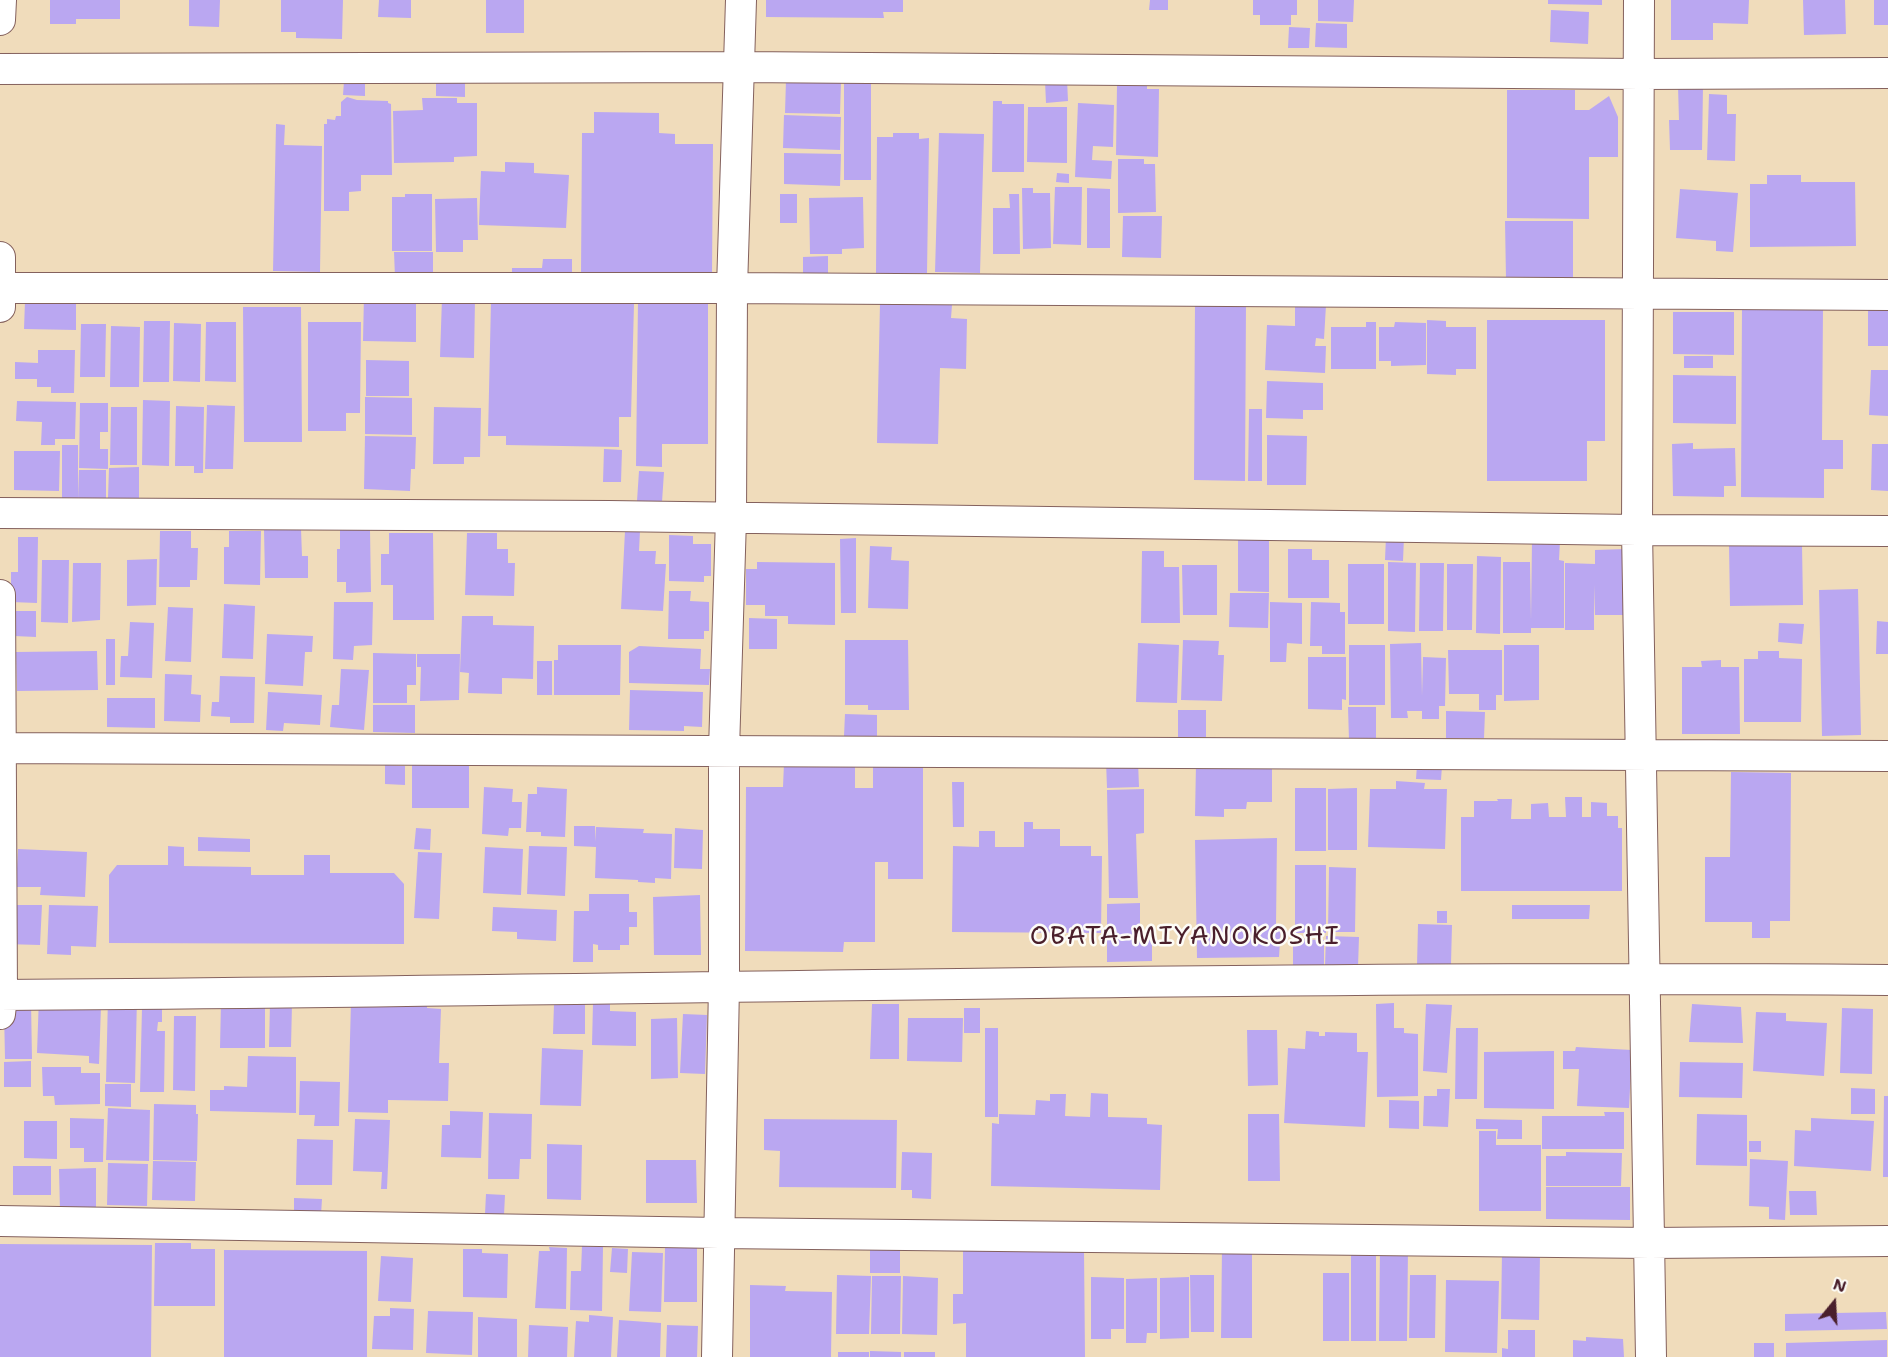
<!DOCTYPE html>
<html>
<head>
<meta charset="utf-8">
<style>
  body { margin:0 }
  #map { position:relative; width:1888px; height:1357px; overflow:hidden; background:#f0dcbb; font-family:"Shantell Sans",sans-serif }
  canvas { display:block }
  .north { position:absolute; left:1804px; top:1273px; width:60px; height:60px; -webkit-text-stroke:4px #fdfcf7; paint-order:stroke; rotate:18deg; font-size:16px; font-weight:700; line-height:24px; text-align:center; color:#4a1f2b }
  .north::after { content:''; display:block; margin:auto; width:21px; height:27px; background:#4a1f2b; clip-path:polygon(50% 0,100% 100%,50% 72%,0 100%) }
</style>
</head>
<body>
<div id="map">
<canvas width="1888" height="1357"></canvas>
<div class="north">N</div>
</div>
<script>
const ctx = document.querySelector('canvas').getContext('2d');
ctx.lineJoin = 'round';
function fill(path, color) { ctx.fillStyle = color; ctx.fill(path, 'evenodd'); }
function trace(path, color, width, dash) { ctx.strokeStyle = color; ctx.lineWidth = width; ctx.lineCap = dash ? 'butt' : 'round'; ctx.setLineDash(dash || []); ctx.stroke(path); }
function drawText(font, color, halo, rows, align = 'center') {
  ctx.font = font + ' "Shantell Sans",sans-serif'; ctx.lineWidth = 5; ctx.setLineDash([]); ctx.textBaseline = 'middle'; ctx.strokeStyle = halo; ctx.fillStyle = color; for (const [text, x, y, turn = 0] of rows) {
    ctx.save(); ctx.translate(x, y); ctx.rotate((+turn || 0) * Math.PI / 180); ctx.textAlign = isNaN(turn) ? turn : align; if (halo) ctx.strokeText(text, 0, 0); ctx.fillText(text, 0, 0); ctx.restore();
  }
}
fill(new Path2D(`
  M50 0H120V19H76V24H50Z
  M189 0H220L219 27 189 26Z
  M281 0H343L342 39 296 38V32H281Z
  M379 0H411V18L378 17Z
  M486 0H524V33H486Z
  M766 0H903V12H883L884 18 766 17Z
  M1150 0H1168V10H1149Z
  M1253 0H1297V15H1291V25H1260V15H1253Z
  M1318 0H1354L1353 22 1318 21Z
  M1548 0H1602V5L1548 4Z
  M1671 0H1749L1748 24 1713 23V40H1671Z
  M1803 0H1845L1846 34 1804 35Z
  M1874 0H1888V25H1874Z
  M1551 10 1589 12 1588 44 1550 42Z
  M1316 23 1347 24V48L1315 47Z
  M1289 27 1310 28 1309 48H1288Z
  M436 74 465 75V97L436 96Z
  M844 79H871V180H844Z
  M1067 79 1068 101 1046 103 1045 81Z
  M786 80 841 82 840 114 785 113Z
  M344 81H365V96L343 95Z
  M1117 85H1147V89H1159L1158 157 1116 155Z
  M1678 86H1703L1702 150H1670L1669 120H1679Z
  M1507 90H1575V110H1589L1609 96 1618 117V157H1589V219L1507 218Z
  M1709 94 1727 95V114H1736L1735 161 1707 160Z
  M347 97 357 100 388 101V103L391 104 392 175H361V191L349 192V211H324V124H327V119L335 120 336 116H341V102Z
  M422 98H457V103H477V156L454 157V162L394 163 393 111 423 110Z
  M993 101H1002V104H1024V172H992Z
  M1078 103 1114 105 1113 147 1093 146 1092 160 1112 161 1111 179 1075 177Z
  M1028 107H1067V163L1027 162Z
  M594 112 659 113V133L675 134V144H713L712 275 581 274 582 133H594Z
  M784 115 841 117 840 150 783 148Z
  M276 124 285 125 284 145 322 146 320 272 273 271Z
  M893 133H919V139L929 138 927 273H876L877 137H893Z
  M939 133 984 134 980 273 935 272Z
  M784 153 841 154 840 186 784 184Z
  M1118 159H1144V164H1155L1156 212 1118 213Z
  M505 162 534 163V173L569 175 566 228 479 225 481 171 505 172Z
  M1057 173 1069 174V183L1056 182Z
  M1767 175H1801V182H1855L1856 246 1750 247V184H1767Z
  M1055 187H1082L1081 245 1053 244Z
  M1022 188H1033V193H1050L1051 248 1023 249Z
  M1087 188 1110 189V248H1087Z
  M1680 189 1738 193 1733 252 1716 251V241L1676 238Z
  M405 194H432V251H392V197H405Z
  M780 194H797V223H780Z
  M1009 194H1019L1020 254H993V208H1010Z
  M863 197 864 248 842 249V254H810L809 198Z
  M477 198 478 240H463V252H436L435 199Z
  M1123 216H1162L1161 258 1122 257Z
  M1505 221H1573V279H1506Z
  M394 252H433V276L395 277Z
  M828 256V277H803V257Z
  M543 259H572V274L512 273V268H542Z
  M364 295 416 300V342L363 341Z
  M442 298 475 299 474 358 440 357Z
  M638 300 708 302V444H662V467L636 466Z
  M25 301 76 302V330L24 329Z
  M491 301 634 304 631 417H619V447L506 445V436H488Z
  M1195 302 1246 303 1245 481 1194 480Z
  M880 303 952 305 951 318 967 319 966 369 940 368 938 444 877 443Z
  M1295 304 1326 305 1324 339 1316 338 1315 346H1326L1325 373 1265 370 1267 325 1295 326Z
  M1742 305 1823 306 1822 440H1843V469H1824V498L1741 497Z
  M1868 306H1888V346H1868Z
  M243 307H301L302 442H244Z
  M1673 312H1734V355L1673 354Z
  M1427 320 1446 321V327H1476V369H1456V375L1427 374Z
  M1487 320H1605V441H1587V481H1487Z
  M144 321H170L169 382H143Z
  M206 322H236V382L205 381Z
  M308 322H361L360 413H346V431H308Z
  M1366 322H1376V369H1331V327H1366Z
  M1395 322 1426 323V365L1391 366V361H1379V327H1394Z
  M174 323 201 324 200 382 173 381Z
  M81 324H106L105 377H80Z
  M111 326 140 327 139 387H110Z
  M38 350H75L74 393H51V387H37V379H15V362L38 363Z
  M1684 356H1713V368H1684Z
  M366 360 409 361V396H366Z
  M1871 370H1888V416L1869 415Z
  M1673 375 1736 376V424L1673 423Z
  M1267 381 1323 383V410H1303V419L1266 418Z
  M365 397 412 398V435L365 434Z
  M143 400 170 401 169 466 142 465Z
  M17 401 76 402 75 439H55V445H41L42 422 16 421Z
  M80 403H108V432H100V449H108V469L79 468Z
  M207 405 235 406 233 469H205Z
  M176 406 204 407 203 473H194V466H175Z
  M111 407H137V465H110Z
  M434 407 481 408 480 457H464V464H433Z
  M1249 409H1262V481H1248Z
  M1267 435 1307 436 1306 485H1267Z
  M365 436 416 437 415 469H411L410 491 364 489Z
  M1693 443V449L1735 448 1736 486H1724V497L1673 496 1672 444Z
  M1872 444H1888V491L1871 490Z
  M62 445H78V498L62 499Z
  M604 449 622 450 621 482H603Z
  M14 451H60L59 491 14 490Z
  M139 467V499L108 498 109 468Z
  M79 470H106V498L78 499Z
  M639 471 664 472 662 502 637 501Z
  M264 529H301L302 556H308V578H265Z
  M340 530H370L371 592 346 593V582H337V549H340Z
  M160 531H191V548H198L197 580H190V587H159Z
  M229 531H261L260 585 224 584V547H229Z
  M625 531H640L639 551H656L655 564H666L663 611 621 609Z
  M389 533H433L434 620H393V585H381V554H389Z
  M467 533H497V549H508V563H515L514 596 465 595Z
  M669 535 693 536V544H711V576H704V582L669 581Z
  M1386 536 1404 537 1403 561 1385 560Z
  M18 537H38L37 603 11 602V572H18Z
  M856 538V613H841L840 539Z
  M1238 538H1269V592L1238 591Z
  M1766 539 1767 546 1802 545 1803 605 1730 606 1729 544Z
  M1532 540 1560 541 1559 560 1564 561V628H1531V633H1503V562H1530L1531 620Z
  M870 546 892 547 891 560 909 561 908 609 868 608Z
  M1288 549H1312V560H1329V598H1288Z
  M1626 549V615H1595L1594 585V630H1565V563L1595 564V550Z
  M1142 551H1164V567H1179L1180 623H1141Z
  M1477 556 1501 557 1500 634 1476 633Z
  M157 559 156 605 127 606V560Z
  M42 560H69L68 623 41 622Z
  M757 562 835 563V625L788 624V616H765V605H746V569H757Z
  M1388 562 1416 563 1415 632 1388 631Z
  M73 563H101L100 620 72 622Z
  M1420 563H1444L1443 631H1419Z
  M1348 564H1384V624H1348Z
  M1447 564H1473L1472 630H1447Z
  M1182 565H1217V615H1183Z
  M1858 589 1861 735 1822 736 1819 590Z
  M669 591H691L690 601 709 602V631H704V639H668Z
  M1230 593H1269L1268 628 1229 627Z
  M334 602H373L372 645 354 646 353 660 333 659Z
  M1270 602 1302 603V644L1287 643 1286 662H1270Z
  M1311 602 1340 603V612H1345V654H1322V646H1310Z
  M224 604 255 606 253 659 222 658Z
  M168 607 193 608 191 662 165 661Z
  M14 611H36V637L14 636Z
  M462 616H493V625L534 626 533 679 502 678V694L468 693 469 673 460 672Z
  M749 618 777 619V649H749Z
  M1877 621 1888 622V654H1876Z
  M130 622 154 623 152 678 120 677 121 656H128Z
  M1779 623 1804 624 1802 644 1778 642Z
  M267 634 313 636 312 652H305L303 686 265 684Z
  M106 639H115V685H106Z
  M845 640H908L909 710H868V705H845Z
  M1183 640 1219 641 1218 655H1224L1222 701 1181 700Z
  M1138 643 1179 645 1177 703 1136 702Z
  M1421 643 1422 696 1423 657 1446 658 1445 706H1439V719H1422V711H1407L1408 718H1391L1390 644Z
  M558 645H621L620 695H554V660H558Z
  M1349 645H1385V705H1349Z
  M1504 645H1539V700L1504 701Z
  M639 646 701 649 700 669H710L709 685 629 683V652Z
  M1448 650H1502V695H1496V710H1479V694H1449Z
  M97 651 98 690 17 691 16 652Z
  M1758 651H1779V658L1802 659 1801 722H1744V659H1758Z
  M373 653 416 654V685H407V703H373Z
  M417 654H460L459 700 420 701 421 667H417Z
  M1308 657H1346V700L1342 699V710L1308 709Z
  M1721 660V667H1739L1740 734H1682V667H1702L1701 661Z
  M537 661H552V695H537Z
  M341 669 369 670 364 730 330 727 332 705H339Z
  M165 674 192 675 191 694 201 695 200 722 164 721Z
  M220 676 255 677 254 723H230V717L211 716 212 702H219Z
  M630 690 703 692 702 727 684 726V731L629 730Z
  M268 692 322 695 320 725 284 723 283 731 266 730Z
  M107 698H155V728L107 727Z
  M373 705H415V733L373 732Z
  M1348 707H1376V739L1349 740Z
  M1178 710H1206V737H1178Z
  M1446 711 1485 712 1484 738H1446Z
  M845 714 877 715V736H844Z
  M412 761H469V808H412Z
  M1106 761H1138L1139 787 1107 788Z
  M784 763 855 764V788H873V764H923V879H888V862H875V942H844L843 952 745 951 746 787H783Z
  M1196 764H1272V802H1247L1246 809H1224V817L1195 816Z
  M385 765 405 766V785L385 784Z
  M1417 765 1442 766 1441 780 1416 779Z
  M1731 772 1791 773 1790 921H1770V938H1752V922H1705V857H1730Z
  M1396 781 1425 783 1424 789H1447L1445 849 1368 847 1370 789H1396Z
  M952 782H964V827H953Z
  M484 787 513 789 512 802H522L521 828H509L508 836 482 834Z
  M537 787 567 789 565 837 541 836V832H526L528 794H537Z
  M1295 788H1326V851H1295Z
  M1357 788V850H1328V789Z
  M1144 789V833L1136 834 1138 898H1109L1107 790Z
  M1565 797H1582V817H1591V802L1607 803V816H1618V828H1622V891H1461V817H1474V801H1498L1497 799H1512L1511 819H1531V804L1548 803 1549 817H1566Z
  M1024 822H1033V829H1060V846H1091V856H1102L1101 933 952 932 953 846 979 847V831H995V847H1024Z
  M574 826H595V842L596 827 644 829 643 833 672 834 671 879 655 878V883L638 882V880L595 878 596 847 574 846Z
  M416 828 431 829 430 850 414 849Z
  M675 828 703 830 702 869 674 868Z
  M198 837 250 839V852L198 851Z
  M1277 838 1276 926 1281 925 1279 957 1197 958 1195 840Z
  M168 846 184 847V866L251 867V875H304V855H330V873H394L404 884V944L109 943V875L117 865H168Z
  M529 846 567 847 565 896 527 894Z
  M485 847 523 849 521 895 483 893Z
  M18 849 87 852 85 897 40 895 41 887H16Z
  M418 852 442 853 439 919 414 918Z
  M1295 865H1326V933H1295Z
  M1329 867 1356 868 1355 932H1328Z
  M589 894H629V912H637V927H629V945H620V950H598V945L593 944V962H573L574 911H589Z
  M700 895 701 955H654L653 897Z
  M1140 903V934H1152V961L1107 962V904Z
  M17 905H42L40 945 5 944 6 915H17Z
  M49 905 98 906 96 947 71 946V955L47 954Z
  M1512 905H1590L1589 919H1512Z
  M493 907 557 910 556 941 517 939V932L492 931Z
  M1437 911H1447V923H1437Z
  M1418 924 1452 925 1451 964H1437V967L1417 966Z
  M1326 936 1359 937 1358 967 1325 966Z
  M1293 939 1324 940V966L1293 965Z
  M39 996 101 1006 99 1064 89 1063V1056L37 1053Z
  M108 997 137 998 135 1083 106 1082Z
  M31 1002 32 1059H5L4 1010Z
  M221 1002H265V1048H220Z
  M351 1002 427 1004V1008L441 1009 439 1063H449L448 1101 388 1100V1113L348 1112Z
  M270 1003 292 1004 291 1047H269Z
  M593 1003H610V1011L636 1012V1046L592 1045Z
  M1394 1003V1028H1404V1033L1418 1034V1096L1377 1097 1376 1004Z
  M554 1004H585V1034H553Z
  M872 1004H899V1059H870Z
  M1426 1004 1452 1005 1447 1073 1423 1071Z
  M1692 1004 1741 1007 1743 1043 1689 1042Z
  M142 1008 162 1009V1022H158L157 1031H165L164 1092H140Z
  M964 1008H980V1033H964Z
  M1842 1008 1873 1009 1872 1074 1840 1073Z
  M1756 1012 1786 1013V1021L1827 1023 1824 1076 1753 1071Z
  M683 1014 707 1015 705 1074 680 1073Z
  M174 1016H196L195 1091 173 1090Z
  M677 1018 678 1078 651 1079V1019Z
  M908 1018H963L962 1062 907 1061Z
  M985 1028H998V1117H985Z
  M1456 1028H1478L1477 1099H1455Z
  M1247 1030H1277L1278 1085 1248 1086Z
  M1306 1031 1319 1032V1036H1325V1032L1357 1033V1052H1368L1365 1127 1284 1123 1288 1048 1305 1049Z
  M1576 1047 1632 1050 1629 1108 1577 1106 1579 1069H1563V1051H1575Z
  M542 1048 583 1050 581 1106 540 1105Z
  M1554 1051V1109L1484 1108V1052Z
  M248 1056 296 1057V1113L210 1111V1090H224V1086L247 1087Z
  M31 1061V1087H4V1062Z
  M1680 1062 1743 1063 1742 1098 1679 1097Z
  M42 1067H81V1073H100V1104L55 1105 54 1096H43Z
  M300 1081 340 1082 339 1126H314L315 1115H299Z
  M105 1084H131V1107L105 1106Z
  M1851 1088 1875 1089V1114H1851Z
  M1437 1089H1450L1448 1127 1423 1126 1424 1096H1437Z
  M1091 1093 1108 1094V1117L1147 1118V1124L1162 1125 1160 1190 991 1186 992 1123 999 1124V1114L1035 1115 1036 1100 1050 1101V1094H1066L1065 1116 1090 1117Z
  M1884 1096H1888V1177H1883Z
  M1389 1100 1419 1101V1129L1389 1128Z
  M154 1104 196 1105V1114H198L197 1161 153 1160Z
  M108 1108 150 1110 149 1161 106 1160Z
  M450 1111 483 1112 481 1158 441 1157 442 1125H450Z
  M1604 1112H1624V1149H1542V1116H1605Z
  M489 1113 532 1114 531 1159H520L519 1179H488Z
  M1248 1114H1279L1280 1181H1248Z
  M1697 1114 1747 1115V1166L1696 1165Z
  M70 1118 104 1119 103 1162H84V1148H70Z
  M1811 1118 1874 1121 1871 1171 1794 1166 1795 1130 1811 1131Z
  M355 1119 390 1120 387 1189H381L382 1172 353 1171Z
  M764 1119 897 1120 896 1188 779 1187 780 1151 764 1150Z
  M1476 1119 1522 1120V1139H1497L1498 1129H1476Z
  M24 1121H57V1159L24 1158Z
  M1479 1131H1496V1145H1541V1211H1479Z
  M297 1139 333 1140 332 1185H296Z
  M1749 1141H1761V1152H1749Z
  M547 1144 582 1145 581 1200 547 1199Z
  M902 1152 932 1153 931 1199 912 1198V1190H901Z
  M1566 1152 1622 1153 1621 1186H1546V1156H1566Z
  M1750 1159 1788 1161 1785 1220 1769 1219V1207L1749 1206Z
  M646 1160H696L697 1203H646Z
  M153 1161 196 1162 195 1201 152 1200Z
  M108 1163 148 1164 147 1206 107 1205Z
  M13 1166H51V1195H13Z
  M96 1168V1211L60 1212 59 1169Z
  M1546 1187H1630V1220L1546 1219Z
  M1789 1191H1816L1817 1215H1790Z
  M486 1194 505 1195 504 1215 485 1214Z
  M294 1198 322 1199 321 1215 294 1213Z
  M155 1243H191V1249H215V1306H154Z
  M0 1244 152 1245 151 1357H0Z
  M582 1246 603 1247 602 1311 570 1310 571 1271H581Z
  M549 1247 567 1248 566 1309 535 1308 539 1251H550Z
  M665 1247H697V1302H664Z
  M870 1247H900V1273H870Z
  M1222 1247 1252 1248V1338H1221Z
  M612 1248 628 1249 627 1273 610 1272Z
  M1351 1248H1376V1341H1351Z
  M1380 1248H1408L1407 1341H1379Z
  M463 1249H482V1253L508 1254 507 1298 463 1297Z
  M224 1250 367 1251V1357H224Z
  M1084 1250 1085 1357H966V1323L953 1324V1294H963V1251Z
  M632 1252 663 1253 661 1312 629 1311Z
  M1502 1252 1540 1253 1539 1320 1501 1319Z
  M381 1256 413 1258 411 1302 378 1301Z
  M1323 1273H1349V1341H1323Z
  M837 1275 871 1276 869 1334H836Z
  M1190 1275H1214V1332H1191Z
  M1410 1275H1436L1435 1338H1409Z
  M872 1276H901L900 1334H871Z
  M903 1276 938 1278 937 1335 902 1334Z
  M1091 1277 1124 1278V1329H1111V1339H1091Z
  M1189 1277V1338L1160 1339V1278Z
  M1157 1278V1333H1147L1146 1343H1126V1279Z
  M1446 1280 1499 1281 1497 1353 1445 1352Z
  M750 1285 786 1286 785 1291 832 1292 831 1357H750Z
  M390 1308 414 1309 413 1350 372 1349 374 1316H390Z
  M428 1311 473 1312 472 1355 426 1353Z
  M1886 1312 1887 1329 1785 1331V1314Z
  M589 1315 613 1317 611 1357H574L576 1321 589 1322Z
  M478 1317 517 1319V1357H478Z
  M619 1320 661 1323 660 1357H617Z
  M529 1325 568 1327 567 1357H528Z
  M667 1325 698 1326 697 1357H666Z
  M1508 1330H1535V1357H1502V1348L1508 1349Z
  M1586 1337 1623 1339 1624 1357H1573V1340L1586 1341Z
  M1887 1340V1357H1786V1343Z
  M1754 1343H1774V1357H1754Z
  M870 1351 901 1352V1357H870Z
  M838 1352H869V1357H838Z
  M904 1352H935V1357H904Z`), '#baa7f1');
const minor = new Path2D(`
  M1639 0 1637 530 1651 1357
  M0 20 1 0
  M0 69 740 67 1640 74 1888 73
  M0 257V307
  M0 288H732L1888 295
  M0 513 609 516 1637 530 1888 531
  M0 595 2 995 0 1014
  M0 748 1888 756
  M0 995C629 991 1259 975 1888 980
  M0 1221 719 1233 1650 1243 1888 1241
  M717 1357 724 985V750L731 518 732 288 741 0`);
trace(minor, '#84615d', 32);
trace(minor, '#fff', 30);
ctx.letterSpacing = '1.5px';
drawText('26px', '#4a1f2b', '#fdfcf7', [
  ["OBATA-MIYANOKOSHI",1185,937]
]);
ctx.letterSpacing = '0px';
</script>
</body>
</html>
